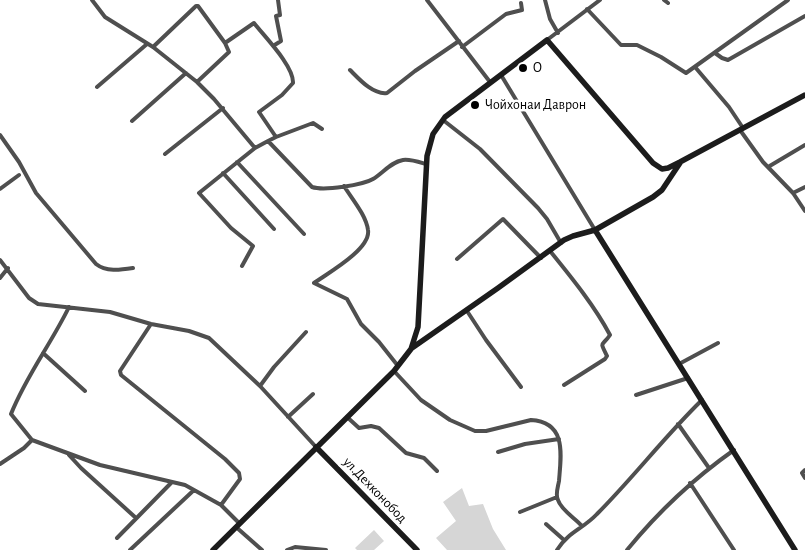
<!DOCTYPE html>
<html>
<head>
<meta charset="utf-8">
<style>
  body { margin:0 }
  canvas { display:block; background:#fff }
</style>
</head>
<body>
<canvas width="805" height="550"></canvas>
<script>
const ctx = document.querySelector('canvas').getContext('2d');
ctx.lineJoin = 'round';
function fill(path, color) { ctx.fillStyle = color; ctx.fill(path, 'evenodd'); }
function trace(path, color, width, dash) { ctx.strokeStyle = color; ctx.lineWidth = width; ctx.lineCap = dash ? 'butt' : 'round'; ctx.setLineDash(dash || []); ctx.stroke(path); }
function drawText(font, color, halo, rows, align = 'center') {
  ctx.font = font + ' "Alegreya Sans",sans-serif'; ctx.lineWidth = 5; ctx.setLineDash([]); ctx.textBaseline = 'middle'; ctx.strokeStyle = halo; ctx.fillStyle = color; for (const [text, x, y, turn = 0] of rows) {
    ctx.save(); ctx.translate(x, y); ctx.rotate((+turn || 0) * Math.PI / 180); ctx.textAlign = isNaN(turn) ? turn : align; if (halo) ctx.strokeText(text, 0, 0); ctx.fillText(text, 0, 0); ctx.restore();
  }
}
fill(new Path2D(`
  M462 488 469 506 483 504 493 529 506 550H447L436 538 456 521 443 502Z
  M374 530 384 541 374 550H357L355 548Z`), '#d6d6d6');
trace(new Path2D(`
  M92 0 105 17 153 47 197 82 214 99 255 148
  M427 0 490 82
  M545 0 550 19 558 33
  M664 0 668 3
  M587 9 621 45H637L661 57 686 73 788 0
  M547 40 600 0
  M225 43 254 23C264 36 294 66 293 83L282 95 259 112 276 137 268 141 312 187C324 191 363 185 373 179 383 173 391 162 403 160 410 159 419 162 426 164
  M273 46 281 41 276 16 280 15 278 0
  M153 47 196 6H198L225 43 229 52 197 82
  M462 47 506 14 522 10 521 3
  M715 53 722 58 728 60 805 16
  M695 67 729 107 743 128
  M350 70C359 79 373 95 387 93L415 71 459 41
  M501 75 595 230
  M97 87 147 44
  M443 120 480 149 538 208 547 219 561 243
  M132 121 186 73
  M740 130 763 162 793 193 805 211
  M0 135 19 162 36 193 96 264C106 272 120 270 133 268
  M276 137 313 123 322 129
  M165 154 223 108
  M237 162 304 234
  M768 167 805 145
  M223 173 274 229
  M344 186C352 199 366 215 368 230 371 249 328 273 314 283L347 299 361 324 379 342 398 366
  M0 189 19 175
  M793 193 805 187
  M550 251C571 277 594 305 610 335 602 347 599 340 607 356L605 359 564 385
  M457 259 503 219 541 258
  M0 260 29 298 38 304 110 312 151 324 189 331 209 338 260 386 316 447
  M242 266 253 246 231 228 199 193 255 148 268 141
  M0 278 8 268
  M467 311 486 340 521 387
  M151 324 120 371 121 375 225 459 239 473 240 479 221 505 239 523
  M43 353 85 391
  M679 364 718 343
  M394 371 421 400 450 420 475 431H486L531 420C567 422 561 455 559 481 558 487 555 495 558 500 561 510 575 518 582 526
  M260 386 274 367 306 332
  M636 395 688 378
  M288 417 313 394
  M347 417 359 428 371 426 379 428 406 453 424 458 437 471
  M678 424 709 468
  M32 440 11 414C26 376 51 344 69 307
  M498 452 525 444 559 439
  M69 455 81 468 136 518
  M0 464 24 448 32 440 100 465 185 485 221 505
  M805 470 802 473 805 478
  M690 483 734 550
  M520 512 557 497
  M546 524 564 540
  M236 527 262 550
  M117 538 172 482
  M130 550 194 490
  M287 550 295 547 326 550
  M557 550C568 532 583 529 597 514 633 478 665 436 702 400
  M627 550C658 512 693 479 734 450`), '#4f4f4f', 4);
trace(new Path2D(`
  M680 163 662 190 653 197 595 230 795 550
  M412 348 498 288 564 240 573 236 595 230
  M316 447 417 550
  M213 550 394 371 411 349 418 327 427 156 433 134 445 117 547 40 653 163 662 169 668 168 680 162 805 95`), '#1c1c1c', 5.5);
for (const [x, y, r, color] of [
  [523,68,5,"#000"],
  [475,105,5,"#000"]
]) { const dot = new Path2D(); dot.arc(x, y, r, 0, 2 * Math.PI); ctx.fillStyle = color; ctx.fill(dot); trace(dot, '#fff', 2); }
drawText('14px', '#000', '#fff', [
  ["O",533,68],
  ["Чойхонаи Даврон",485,105]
], 'left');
drawText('14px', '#000', '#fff', [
  ["ул.Дехконобод",375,490,46]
]);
</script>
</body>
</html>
